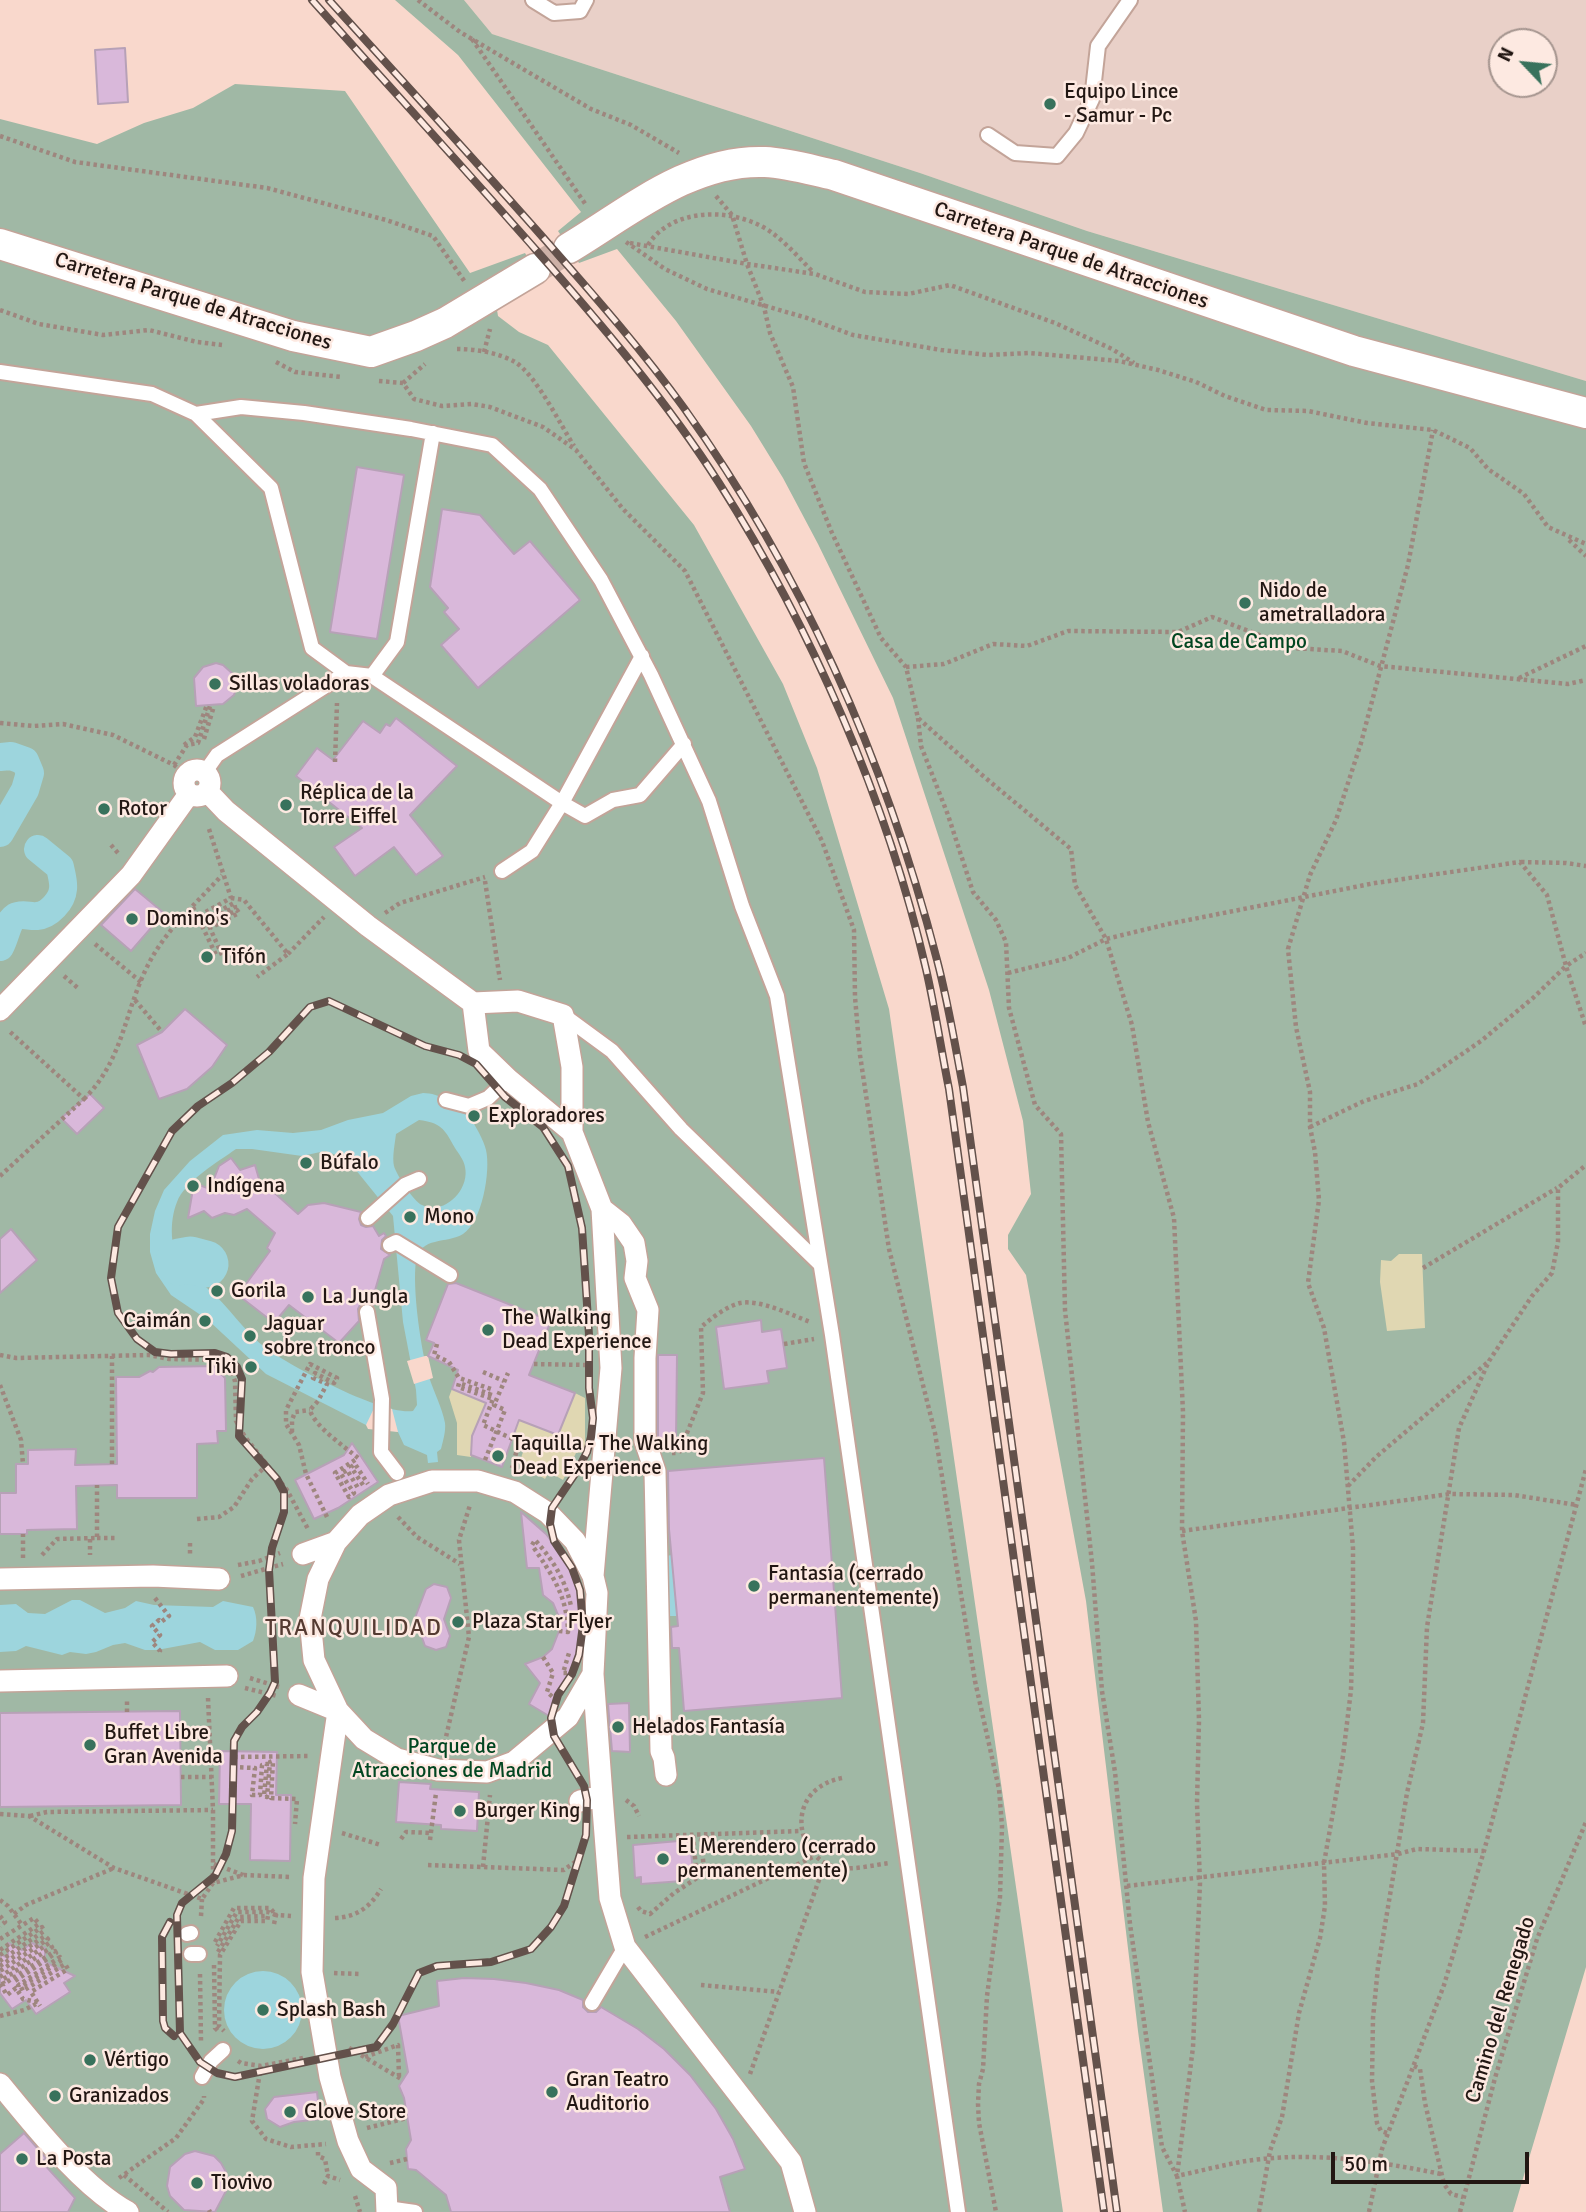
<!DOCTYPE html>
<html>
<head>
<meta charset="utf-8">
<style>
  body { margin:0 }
  #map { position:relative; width:1586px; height:2212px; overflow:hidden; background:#f9d8cc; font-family:Signika,sans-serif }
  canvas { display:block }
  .north { position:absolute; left:1488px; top:28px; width:70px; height:70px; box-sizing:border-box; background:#fde9e1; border:2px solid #a5958f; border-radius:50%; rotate:296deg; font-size:19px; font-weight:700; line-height:28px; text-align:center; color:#221713 }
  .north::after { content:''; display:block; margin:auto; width:24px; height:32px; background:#38725c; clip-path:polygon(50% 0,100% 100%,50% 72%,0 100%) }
  .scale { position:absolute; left:1331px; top:2152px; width:198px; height:32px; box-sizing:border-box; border:4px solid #221713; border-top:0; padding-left:9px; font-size:21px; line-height:24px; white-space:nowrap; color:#221713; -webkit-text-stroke:5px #fde9e1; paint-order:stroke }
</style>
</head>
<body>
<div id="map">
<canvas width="1586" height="2212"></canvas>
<div class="north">N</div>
<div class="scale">50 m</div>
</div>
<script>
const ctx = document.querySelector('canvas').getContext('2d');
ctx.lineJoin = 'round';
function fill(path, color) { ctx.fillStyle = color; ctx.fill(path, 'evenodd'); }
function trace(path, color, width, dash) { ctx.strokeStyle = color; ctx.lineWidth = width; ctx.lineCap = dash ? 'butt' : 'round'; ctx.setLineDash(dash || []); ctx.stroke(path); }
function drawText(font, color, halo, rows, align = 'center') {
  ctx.font = font + ' Signika,sans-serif'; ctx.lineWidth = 5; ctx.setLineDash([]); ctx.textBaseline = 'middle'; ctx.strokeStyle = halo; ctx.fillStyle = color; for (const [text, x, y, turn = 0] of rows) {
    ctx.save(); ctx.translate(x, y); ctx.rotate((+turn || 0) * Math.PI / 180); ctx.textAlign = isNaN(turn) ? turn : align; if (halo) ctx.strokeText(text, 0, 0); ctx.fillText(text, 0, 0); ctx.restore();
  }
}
fill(new Path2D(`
  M464 0H1586V381L1087 231 920 173 492 34ZM1502 42H1544V84H1502Z`), '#e9d0c8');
fill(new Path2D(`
  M395 0H464L492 34 920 173 1087 231 1586 381V1967L1513 2212H1163L1138 2031 1086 1601 1026 1275 1008 1249V1235L1031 1194 1023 1121 989 990 893 698 818 544 783 478 751 426 676 321 617 249 579 263 558 231 581 212 458 55Z
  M235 84 345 91 470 273 525 253 541 280 497 310 498 316 519 332 548 345 694 525 783 684 817 768 889 1009 1063 2212H0V119L97 144 144 123 193 108Z`), '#a0b8a5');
fill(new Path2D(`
  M1399 1254H1422L1425 1328 1387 1331 1380 1282 1381 1260 1391 1261Z
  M508 1382 525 1422 558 1435 575 1393 585 1398V1452L576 1453 563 1480 549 1472 545 1479 519 1463 528 1439 510 1429Z
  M452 1389 486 1403 476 1427 471 1457 457 1455V1423L449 1397Z`), '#e0d7b2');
fill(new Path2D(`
  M423 1093C439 1093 458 1104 469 1117 475 1124 484 1141 486 1150 491 1171 482 1222 463 1234 447 1244 420 1236 416 1261 412 1288 421 1351 429 1377 434 1392 442 1408 445 1423 446 1431 443 1441 441 1449L437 1452 438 1462 428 1463 427 1455 404 1445 398 1432 366 1425 266 1374 208 1320 171 1295 156 1273 150 1252V1234L155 1211 164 1190 190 1161 223 1135 257 1130 293 1133 321 1130 348 1120 383 1113 411 1096ZM419 1120C441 1123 444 1128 455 1148 458 1153 464 1160 465 1167 470 1189 445 1216 422 1205 414 1202 396 1174 394 1166 392 1157 395 1143 396 1134ZM236 1149H252L302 1156 325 1151 347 1159 393 1216 403 1322 416 1390 417 1405 413 1411C384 1416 292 1367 267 1349 244 1332 229 1306 207 1288 198 1282 187 1279 182 1269 170 1250 169 1222 177 1202 184 1182 219 1161 236 1149Z
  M672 1555 677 1616H669L666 1556Z
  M72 1600H80L105 1613 125 1608 136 1601 154 1605 213 1607 223 1601 253 1607C258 1617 257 1631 253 1641L238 1650H215L200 1642 157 1650H145L125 1643 113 1645 96 1652 86 1654 70 1652 62 1655 26 1646 16 1651 0 1652V1605L16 1604 28 1613 45 1614Z
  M224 2010a39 39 0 1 1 78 0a39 39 0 1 1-78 0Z`), '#9dd5dd');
fill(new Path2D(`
  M425 1356H428L433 1378 414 1384 407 1361Z
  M376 1404 392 1409 398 1432 368 1429 366 1425Z`), '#f9d8cc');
trace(new Path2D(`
  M0 757 11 756 25 761 30 773 25 790 0 833
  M0 947C5 939 7 922 15 917 22 913 30 917 37 916 49 915 62 901 63 889 64 882 61 873 60 867L38 849`), '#9dd5dd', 28);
trace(new Path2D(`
  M179 1262 190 1260 205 1264`), '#9dd5dd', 47);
const building = new Path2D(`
  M125 48 128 102 98 104 95 50Z
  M357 467 404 475 377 639 330 632Z
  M442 509 480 515 514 554 530 541 580 600 478 688 441 645 459 629 444 612 448 608 430 587Z
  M216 663 223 665 234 675 236 689 234 695 223 704 196 706 194 678 203 667Z
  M396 718 457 766 410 815 443 856 416 875 394 847 355 876 334 847 362 828 296 776 317 748 333 760 363 721 380 733 386 724 390 726Z
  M135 889 164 913 131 951 101 925Z
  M185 1009 227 1045 212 1067 187 1089 159 1099 137 1045 162 1032Z
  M90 1094 104 1108 77 1134 61 1118Z
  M231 1158 240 1170 255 1165 259 1179 298 1214 308 1205 324 1203 361 1212 359 1219 361 1225 366 1227 373 1226 379 1236 384 1233 386 1236 382 1240 381 1249 390 1255 384 1259 374 1294 379 1299 373 1305 366 1302 360 1305 358 1309 359 1321 339 1343 289 1305 274 1323 238 1295 270 1251 267 1248 275 1233 247 1209 234 1215 225 1213 212 1218 204 1211 188 1218 194 1183 210 1189 219 1166Z
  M11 1229 37 1260 0 1293V1239Z
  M456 1283 551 1321 529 1375 575 1393 558 1435 519 1420 502 1467 471 1455 472 1436 486 1403 452 1389 458 1370 428 1356 434 1343 426 1340 448 1284Z
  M761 1320 762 1332 781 1329 787 1368 767 1371 769 1383 724 1389 716 1327Z
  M658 1355H677L676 1439H658Z
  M214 1366 225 1378 226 1431H217L218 1443 197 1444V1498H117V1485L76 1486 77 1529 27 1530V1534H0V1493H16V1464H28V1450L76 1449 75 1465 117 1464 116 1377H139L150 1371 153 1372 159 1367Z
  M352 1443 378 1482 338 1508 314 1519 295 1480 344 1455Z
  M824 1458 842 1698 684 1711 679 1648H672L671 1627 678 1626 669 1529 668 1471Z
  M521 1512 546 1534 569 1564 580 1590 583 1620 579 1655 572 1674 549 1716 529 1704 540 1683 525 1664 543 1657 552 1649 559 1631 558 1615 553 1603 543 1595 539 1568H527Z
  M434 1584 447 1587 451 1598 444 1619 450 1636 446 1647 436 1650 425 1646 415 1618 426 1589Z
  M629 1703 630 1752 612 1751 608 1704Z
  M180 1711 181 1805 0 1807V1713Z
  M220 1751 277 1752 276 1795H291L290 1861 250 1860 251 1804H219Z
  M399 1782 431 1784 430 1789 479 1792 477 1831 441 1829V1825L396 1822Z
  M690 1840 693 1873 682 1874 683 1881 641 1884V1877L635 1878 633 1845Z
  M8 1943 22 1950 32 1943 45 1948V1962L75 1976 64 1983 70 1992 36 2014 26 2000 12 2009 0 1993V1954L8 1958Z
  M464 1978 494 1979 526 1983 559 1990 583 2000V2007L588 2012H596L601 2007 638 2029 664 2049 690 2075 716 2109 733 2139 745 2169 720 2177 730 2212H451L446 2195 416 2170 408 2169 406 2149 411 2140 404 2098 399 2086 408 2072 398 2016 439 2006 437 1981Z
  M317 2092 320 2119 294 2122 280 2127 267 2119 265 2109 274 2097Z
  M24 2133 46 2158 42 2162 75 2198 68 2212H0V2154Z
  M195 2151 214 2156 221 2163 226 2172 228 2182 226 2191 215 2212 184 2210 170 2196 167 2186 170 2167 185 2154Z`);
fill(building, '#d9b8da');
trace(building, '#b7a1b7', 2);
trace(new Path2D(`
  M535 269 569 248`), '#ceb1a7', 30, [30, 15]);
const service = new Path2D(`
  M533 0 554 13 580 11 586 0
  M988 135 1015 153 1057 156 1076 133 1092 99 1098 46 1130 0
  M0 372 152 394 196 414 241 407 304 413 411 429 492 445 540 489 601 580 651 675 709 801 742 906 777 996 832 1335 958 2212
  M196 414 271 488 312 648 346 673 372 676 562 803 585 816 613 800 640 795 684 744
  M372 676 397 642 433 433
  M205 772 217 755 346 673
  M502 871 532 851 562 803 642 656
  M563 1015 612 1051 681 1129 820 1264
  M446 1100 469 1106 488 1098 508 1079
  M368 1218 405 1185 419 1179
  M390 1245 396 1242 450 1275
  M367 1312 382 1399 381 1452 397 1473
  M187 1934 191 1933
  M191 1954H199
  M592 2003 625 1947
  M202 2077 211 2061 223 2050
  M387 2208 415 2212`);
const pedestrian = new Path2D(`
  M184 783a13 13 0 1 1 26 0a13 13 0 1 1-26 0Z
  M207 791 226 811 368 926 473 1003 479 1051 508 1079 572 1132 602 1209 611 1368 593 1576
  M473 1003 518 1001 563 1015 572 1067V1132
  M0 1010 131 875 189 794
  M602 1209 621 1224 634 1243 637 1261 635 1278 648 1310 645 1358V1441L655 1471 661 1751 664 1758 666 1775
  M303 1554 336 1542
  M0 1579 153 1576 219 1579
  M593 1674 568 1717 514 1762 487 1772 438 1770 397 1759 364 1739 338 1711 314 1660 310 1619 318 1579 336 1542 360 1515 389 1495 432 1481H478L515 1492 548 1513 575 1541 593 1576 597 1593 593 1674 602 1796 610 1898 625 1947 791 2162 805 2212
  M0 1681 227 1676
  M299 1695 338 1711 314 1878 312 1972 330 2077 348 2141 361 2169 386 2188 387 2212
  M580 1801 602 1796
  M0 2084C34 2125 82 2187 128 2212`);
const minor = new Path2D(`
  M0 244 293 336 371 352 416 336 445 323 535 269
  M569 248C629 212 691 159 765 162 788 163 811 170 834 175L1354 351 1586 413`);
trace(service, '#c3a499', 18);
trace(pedestrian, '#c3a499', 24);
trace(minor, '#c3a499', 33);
trace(new Path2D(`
  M418 0 460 32 591 109 631 125 679 153
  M472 39 586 205
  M0 136 75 162 267 188 386 220 433 236 465 282
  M716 196 732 215 747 264 764 307 770 333 793 387 804 463 832 533 881 638 906 667 918 718 982 775 1071 849 1075 885 1106 939 1132 1025 1148 1122 1174 1218 1183 1412 1182 1531 1196 1621 1199 1720 1197 1803 1200 1883 1193 2047 1177 2176 1185 2212
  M626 242 665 269 707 289 807 318 853 335 941 350 988 355 1029 353 1119 361 1158 370 1196 382 1225 396 1266 410 1308 411 1367 423 1433 430 1470 448 1488 469 1524 494 1548 527 1586 544
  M630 243 747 264 815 274 865 292 908 294 950 285 1055 323 1112 349 1134 363
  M648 245C673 205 740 207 775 235 789 246 801 260 814 273
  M0 310 39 324 103 335 149 330 197 342 222 345
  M457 349C476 349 499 353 515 362 536 375 560 424 574 446
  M484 352 490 329
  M276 362 295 372 342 377
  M379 381 403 383 414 399 442 406 472 404 490 407 543 427 576 450 623 509 685 571 822 841 854 930 855 997 860 1055 889 1249 935 1433 975 1681 999 1789 1002 1826 1000 1897 987 1996 983 2069 979 2084 978 2104 979 2123 996 2212
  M403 383 425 364
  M1569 540 1586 556
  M906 667 944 664 993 644 1027 646 1068 631 1178 632 1212 617 1293 648 1342 651 1380 666 1568 684 1586 680
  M1519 678 1586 646
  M918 718 921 746 948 815 973 892 996 920 1006 942 1009 1008 1035 1105 1061 1134 1065 1310 1092 1563 1102 1691 1115 1772 1130 1924 1162 2147 1177 2176C1200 2171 1223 2165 1246 2161 1312 2151 1377 2161 1441 2174
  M0 723 33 726 63 724 113 735 174 765 183 772
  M204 739 214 706
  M184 745 195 737 207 705
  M335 762 337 703
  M174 765 187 745 198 743 210 706
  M209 829 231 898
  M111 845 118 853
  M1521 862 1566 863 1586 866
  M485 881 500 980
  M231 898 244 900 288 954 257 977
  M193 907 217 957
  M385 913 400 903 485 877
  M95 944 141 982
  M288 954 324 917
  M222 955 210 928 239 913 237 910 208 925 206 922 235 907 234 903 205 919 202 914 231 898
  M1008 973 1068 958 1106 939 1168 924 1375 883 1520 862 1547 895 1566 966 1586 953
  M64 976 79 989
  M135 1000 162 1032
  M84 1099C124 1059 124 1012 148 965 166 929 196 904 222 875
  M1310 1127 1364 1101 1418 1084 1481 1041 1533 998 1566 966 1586 1027
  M0 1176 84 1099 8 1030
  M1423 1268 1557 1188
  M437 1344 434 1355 449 1362 459 1378 491 1389 490 1394 459 1383 458 1387 493 1399 483 1425 519 1442 512 1468
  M784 1344 814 1339
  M0 1355 16 1358 149 1355 169 1359 218 1360 229 1366 235 1381 236 1421 245 1437 287 1490 308 1529
  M534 1364 589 1365
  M483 1372 504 1381
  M0 1385 21 1440 23 1464
  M292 1432V1420L295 1412 310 1410
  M672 1453H679L703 1393 701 1327C712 1318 725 1307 740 1303 759 1299 792 1315 810 1322
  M485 1460 505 1410 494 1405 508 1373
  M112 1464V1356
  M363 1485 351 1467 355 1464 368 1484
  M1348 1486 1376 1457 1488 1362
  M327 1517 306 1474 299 1445 286 1424V1410L310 1364 337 1378 334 1383 315 1373 313 1378 327 1384 318 1401 310 1410C314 1426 345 1447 358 1458L335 1473 349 1497 354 1493 341 1474 347 1470 358 1488
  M398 1517 417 1537 460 1564
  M197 1519 219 1517 234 1507 252 1479 265 1467
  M1182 1531 1450 1494 1514 1495 1577 1505
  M97 1538H116
  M90 1539V1555
  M190 1543V1556
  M42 1555 57 1539 97 1538V1485
  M23 1558V1534
  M238 1565 259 1561 280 1553
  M241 1576 283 1564
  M155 1598 169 1616 161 1622 159 1620 152 1626 160 1635 152 1642 160 1651 159 1654
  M559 1631 568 1632C567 1595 552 1575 532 1545L535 1540C553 1560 565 1579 571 1606
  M543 1657 553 1673 547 1692 554 1698
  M567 1673H563L569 1653
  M250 1678 279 1687
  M245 1688 277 1696
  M208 1698 213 1810V1883
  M127 1712V1701
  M443 1750 469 1637 459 1540 470 1505
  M234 1757 310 1756
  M233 1767 255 1768 252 1795H260L262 1765 267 1764 264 1796 267 1797 270 1762 273 1761 271 1798 297 1799 295 1824
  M181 1777H212
  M842 1778C832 1780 825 1783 817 1789 789 1811 801 1858 835 1867 852 1871 873 1865 889 1863
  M626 1800 634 1806 639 1816
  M0 1814 29 1816 114 1868 202 1899 213 1883 244 1875 291 1877
  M30 1816 47 1812 213 1810
  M342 1833 381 1845
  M693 1835 696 1869H704L701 1840H705L712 1834
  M627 1837 802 1831
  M401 1839 406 1832 432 1833
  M430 1840 436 1793
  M214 1864 243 1875
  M428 1865 564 1870 583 1856
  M483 1867 490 1795
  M1127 1886 1398 1854 1417 1849 1484 1851
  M0 1900 8 1906 22 1925
  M638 1907 641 1911 650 1914 674 1893 697 1878 696 1869
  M14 1914 26 1905 114 1868
  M0 1916 5 1922 0 1926
  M201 1916 202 1899
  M335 1918C357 1917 370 1907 381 1889
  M274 1924 276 1915 291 1916
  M645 1937 815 1856
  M0 1939 34 1918 39 1924 0 1950
  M215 1942 234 1908H270L276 1915 268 1912H237L217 1946
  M218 1952 239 1917 268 1916 267 1921H241L220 1955 219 2026 224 2031
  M0 1955 42 1927 44 1931 0 1961
  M214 1965 215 2028 219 2032
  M0 1966 45 1936 48 1939 0 1971
  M334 1973 361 1974
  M200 1974 201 2042
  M0 1977 49 1943 52 1947 2 1980 4 1984 55 1951 56 1953 15 1981 19 1985 60 1957 62 1960 21 1987 23 1991 65 1964 68 1969 31 1992 40 2006
  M0 1984 7 1995 16 1988 23 1999 37 2002
  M701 1985 779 1992
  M0 2016 24 2010 36 2004 38 2007
  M349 2048 403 2080
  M365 2057 398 2045 399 2076
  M303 2058 261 2066 252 2121 266 2139 291 2147 326 2144
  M238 2061 241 2063 261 2066
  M1414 2066 1420 2069 1425 2103 1444 2184 1451 2194 1463 2197
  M750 2074 825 1863
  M367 2128 407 2118
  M1387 2133 1381 2131 1377 2123 1372 2081 1373 2018 1378 1967 1407 1793 1423 1723 1427 1627 1459 1428 1489 1361 1532 1296 1552 1273 1558 1242V1188L1586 1165
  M318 2152V2156L325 2159 328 2176
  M390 2163 407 2159
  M124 2175 168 2212
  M119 2178 176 2138 204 2099V2096
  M324 2184 328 2176 340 2180
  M355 2196 360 2212
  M209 2210 210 2212
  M1259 2212 1270 2151 1282 2117 1299 2013 1320 1938 1325 1906 1324 1863 1343 1756 1351 1690 1353 1619V1548L1344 1442 1324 1328 1308 1283 1319 1200 1315 1152 1310 1127V1092L1296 1027 1288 949 1310 875 1336 820 1361 743 1408 565 1433 430
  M1369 2212 1382 2149 1444 1985 1484 1851 1586 1469
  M1460 2212 1495 2078 1537 1939 1586 1822`), '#9e867e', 4.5, [3.5, 3.5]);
trace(service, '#fff', 14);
trace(pedestrian, '#fff', 21);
trace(minor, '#fff', 30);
const rail = new Path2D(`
  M312 0C386 83 462 166 536 250 601 324 666 400 719 483 812 629 887 801 926 969 935 1008 941 1049 949 1089L1104 2212
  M329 0C400 78 471 156 540 234 590 291 640 347 684 408 803 575 886 762 937 960 948 1002 955 1045 963 1087L1117 2212
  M329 1001 425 1046 459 1055 476 1064 505 1097 543 1127 568 1166 582 1228 589 1335V1388L593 1418 591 1437 587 1452 577 1471 552 1508 550 1524 554 1541 572 1568 580 1590 583 1625 579 1655 572 1674 558 1695 551 1718 554 1736 584 1786 587 1800 586 1835 564 1906 551 1927 531 1949 491 1962 437 1966 419 1973 393 2024 376 2047 235 2077 217 2073 200 2062 180 2033 177 1915 182 1903 215 1876 226 1854 232 1831 234 1741 242 1727 257 1712 270 1693 275 1682 269 1570 272 1548 284 1512V1492L277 1479 239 1436 242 1379 237 1367 227 1357 215 1353 171 1354 155 1352 137 1339 118 1313 111 1278 118 1227 172 1131 198 1106 232 1083 269 1052 310 1007Z
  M170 1922 162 1937 163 2021 165 2028 174 2036`);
trace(rail, '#63514b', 8);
trace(rail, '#fde9e1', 5, [16]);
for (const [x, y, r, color] of [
  [1050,104,7,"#38725c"],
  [1245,603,7,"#38725c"],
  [215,684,7,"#38725c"],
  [286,805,7,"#38725c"],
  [104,809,7,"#38725c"],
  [132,919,7,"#38725c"],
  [207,957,7,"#38725c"],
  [474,1116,7,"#38725c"],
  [306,1163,7,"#38725c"],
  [193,1186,7,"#38725c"],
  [410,1217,7,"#38725c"],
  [217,1291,7,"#38725c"],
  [308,1297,7,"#38725c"],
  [205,1321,7,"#38725c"],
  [488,1330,7,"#38725c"],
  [250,1336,7,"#38725c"],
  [251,1367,7,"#38725c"],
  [498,1456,7,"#38725c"],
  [754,1586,7,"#38725c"],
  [458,1622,7,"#38725c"],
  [618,1727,7,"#38725c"],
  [90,1745,7,"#38725c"],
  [460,1811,7,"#38725c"],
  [663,1859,7,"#38725c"],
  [263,2010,7,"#38725c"],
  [90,2060,7,"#38725c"],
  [552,2092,7,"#38725c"],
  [55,2096,7,"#38725c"],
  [290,2112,7,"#38725c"],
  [22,2159,7,"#38725c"],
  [197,2183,7,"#38725c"]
]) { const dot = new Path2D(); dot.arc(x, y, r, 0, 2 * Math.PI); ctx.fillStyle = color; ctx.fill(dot); trace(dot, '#fde9e1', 2.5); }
drawText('21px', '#221713', '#fde9e1', [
  ["Equipo Lince",1064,92],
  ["- Samur - Pc",1064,116],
  ["Nido de",1259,591],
  ["ametralladora",1259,615],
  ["Sillas voladoras",229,684],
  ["Réplica de la",300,793],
  ["Torre Eiffel",300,817],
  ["Rotor",118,809],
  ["Domino's",146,919],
  ["Tifón",221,957],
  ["Exploradores",488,1116],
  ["Búfalo",320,1163],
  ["Indígena",207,1186],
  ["Mono",424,1217],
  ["Gorila",231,1291],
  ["La Jungla",322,1297],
  ["The Walking",502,1318],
  ["Dead Experience",502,1342],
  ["Caimán",191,1321,"right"],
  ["Jaguar",264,1324],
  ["sobre tronco",264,1348],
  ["Tiki",237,1367,"right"],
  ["Taquilla - The Walking",512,1444],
  ["Dead Experience",512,1468],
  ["Fantasía (cerrado",768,1574],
  ["permanentemente)",768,1598],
  ["Plaza Star Flyer",472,1622],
  ["Helados Fantasía",632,1727],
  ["Buffet Libre",104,1733],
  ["Gran Avenida",104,1757],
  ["Burger King",474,1811],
  ["El Merendero (cerrado",677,1847],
  ["permanentemente)",677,1871],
  ["Splash Bash",277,2010],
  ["Vértigo",104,2060],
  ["Gran Teatro",566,2080],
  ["Auditorio",566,2104],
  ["Granizados",69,2096],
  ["Glove Store",304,2112],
  ["La Posta",36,2159],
  ["Tiovivo",211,2183]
], 'left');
drawText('21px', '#221713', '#fde9e1', [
  ["Carretera Parque de Atracciones",1071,256,19],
  ["Carretera Parque de Atracciones",193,302,17],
  ["Camino del Renegado",1501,2010,-73]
]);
drawText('21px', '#024621', '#fde9e1', [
  ["Casa de Campo",1239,642],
  ["Parque de",452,1747],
  ["Atracciones de Madrid",452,1771]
]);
ctx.letterSpacing = '2px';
drawText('23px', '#553b32', '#fde9e1', [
  ["TRANQUILIDAD",354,1629]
]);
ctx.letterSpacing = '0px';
</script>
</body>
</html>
